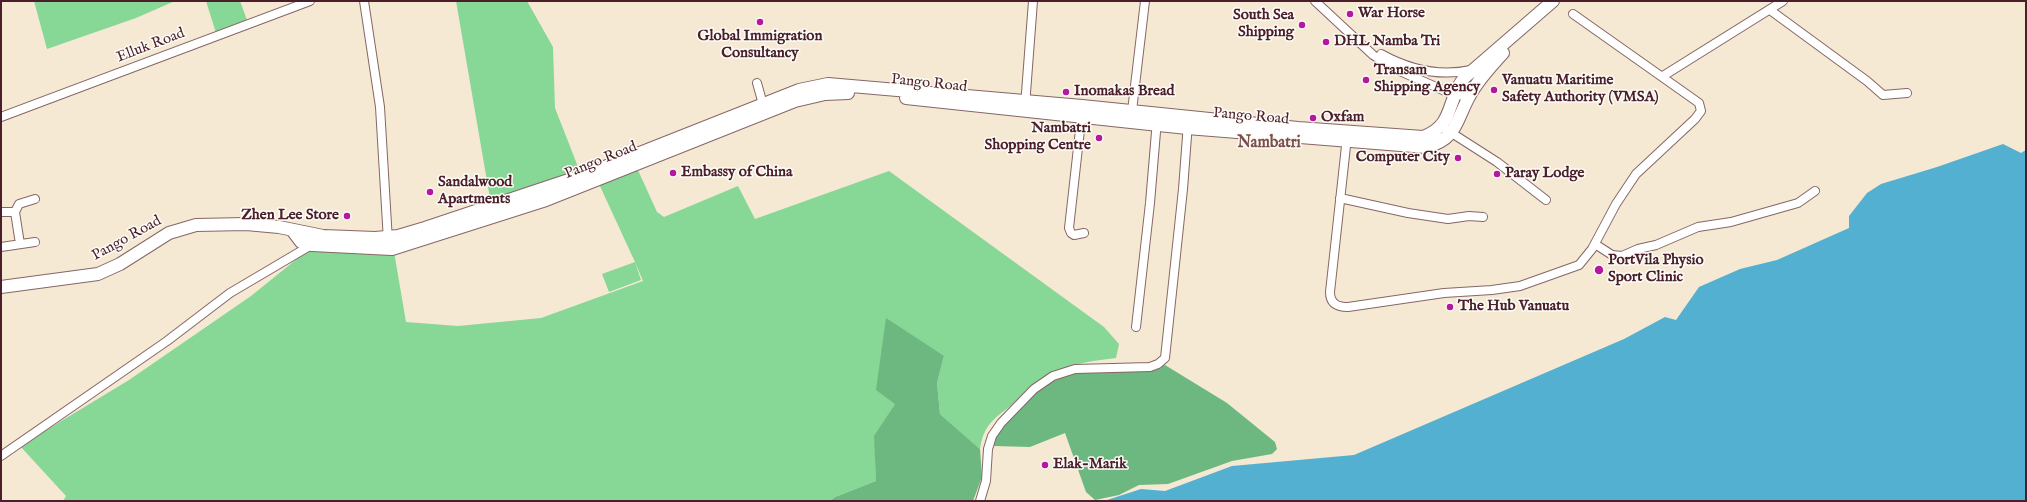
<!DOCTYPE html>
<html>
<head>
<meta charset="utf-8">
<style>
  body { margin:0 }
  #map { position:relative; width:2027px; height:502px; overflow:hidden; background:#f5e9d3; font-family:"IM FELL English",serif }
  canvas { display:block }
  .frame { position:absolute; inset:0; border:2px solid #4a1f2b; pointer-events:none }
</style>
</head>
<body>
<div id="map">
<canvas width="2027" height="502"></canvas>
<div class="frame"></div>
</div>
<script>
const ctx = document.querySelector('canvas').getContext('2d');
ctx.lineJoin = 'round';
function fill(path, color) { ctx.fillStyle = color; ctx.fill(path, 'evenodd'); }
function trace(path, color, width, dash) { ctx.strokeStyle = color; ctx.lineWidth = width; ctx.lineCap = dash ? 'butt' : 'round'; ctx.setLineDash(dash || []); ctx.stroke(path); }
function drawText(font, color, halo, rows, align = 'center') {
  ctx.font = font + ' "IM FELL English",serif'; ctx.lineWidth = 3; ctx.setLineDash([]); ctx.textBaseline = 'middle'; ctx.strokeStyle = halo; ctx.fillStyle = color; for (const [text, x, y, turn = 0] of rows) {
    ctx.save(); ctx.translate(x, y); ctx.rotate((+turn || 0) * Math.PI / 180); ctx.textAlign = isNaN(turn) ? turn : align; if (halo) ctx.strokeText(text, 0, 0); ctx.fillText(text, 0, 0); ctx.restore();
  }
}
fill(new Path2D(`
  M34 1H175L136 18 47 49Z
  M206 1H240L247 20 216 33Z
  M456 1H527L553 47 555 108 582 177 492 210Z
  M637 168 657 212 664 217 738 186 755 219 889 171 1104 327 1119 344 1116 358C1084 362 1060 365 1033 385 1026 391 1020 398 1013 404 994 419 984 424 980 449L940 414 937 383 944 356 895 404 875 436 876 481 835 497 830 501H63L66 496 20 446 129 380 251 296 324 237 392 240 406 322 458 326 541 318 643 281 635 262 641 280 609 292 602 274 635 262 599 184Z`), '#87d797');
fill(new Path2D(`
  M886 318 944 356 937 383 940 414 980 449 982 477 973 501H830L835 497 876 481 874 436 895 404 876 390Z
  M1165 365 1227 403 1275 442 1277 449 1272 454 1232 461 1168 484 1139 485 1119 495 1095 500 1086 492 1065 433 1030 447 994 446 992 438C1016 412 1039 382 1074 373 1085 371 1097 372 1108 372 1127 371 1147 372 1165 365Z`), '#6db880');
fill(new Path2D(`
  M2003 144 2021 153 2026 150V501H1104L1141 489 1165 491 1232 466 1354 455 1624 339 1665 317 1676 320 1699 287 1740 269 1777 260 1849 228V216L1867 193 1881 184 1937 167Z`), '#53b0d1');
const street = new Path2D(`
  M364 1 380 107 388 241
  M1315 1 1373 55 1393 68 1454 95 1469 96
  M1770 10 1867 81 1883 95 1907 93
  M1381 54C1410 70 1439 77 1471 70
  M1663 76 1783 1
  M757 83 764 108
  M1025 106 1033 1
  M1132 111 1145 1
  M1082 112 1069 228 1071 233 1074 235 1084 233
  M1 117 310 1
  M1447 130 1497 162 1546 200
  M1347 137 1330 292C1330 304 1338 307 1348 307L1444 293 1492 290 1520 286 1579 265 1592 249 1616 204 1636 174 1695 119 1701 111 1699 103 1573 14
  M1340 198 1408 213 1448 219 1469 216 1483 217
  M1 212H15L19 204 35 199
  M15 212 20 244
  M1595 244 1612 255 1622 256 1638 249 1656 245 1698 227 1731 222 1798 203 1815 191
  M1 247 35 242
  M1136 327 1150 203 1157 120
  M1 456 167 341 230 293 313 244
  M980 501 986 481 988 449 992 436 1001 423 1034 389 1053 376 1075 369 1150 367 1158 364 1165 358 1183 189 1188 123`);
const secondary = new Path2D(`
  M906 98 1187 128 1426 147C1458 139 1456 119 1470 95 1478 80 1491 66 1503 53
  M292 230 301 242 312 245 392 249 546 200 795 101 825 94 848 93
  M1 287 98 274 120 264 169 233 196 225 246 224 279 227 323 236 375 238 398 236 425 228 584 175 799 90 828 84 1082 106 1298 128 1423 137C1455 125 1446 101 1464 78L1553 1`);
trace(street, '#866666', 10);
trace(secondary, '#866666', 14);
trace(street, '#fff', 8);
trace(secondary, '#fff', 12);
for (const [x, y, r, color] of [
  [1350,14,4,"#b5179e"],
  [760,22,4,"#b5179e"],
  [1302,25,4,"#b5179e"],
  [1326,42,4,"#b5179e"],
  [1366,80,4,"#b5179e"],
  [1494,90,4,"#b5179e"],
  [1066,92,4,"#b5179e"],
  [1313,118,4,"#b5179e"],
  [1099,138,4,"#b5179e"],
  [1458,158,4,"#b5179e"],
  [673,173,4,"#b5179e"],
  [1497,174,4,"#b5179e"],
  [430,192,4,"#b5179e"],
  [347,216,4,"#b5179e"],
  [1599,270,5,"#b5179e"],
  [1450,307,4,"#b5179e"],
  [1045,465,4,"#b5179e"]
]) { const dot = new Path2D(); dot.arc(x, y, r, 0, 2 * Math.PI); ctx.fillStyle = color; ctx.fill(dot); trace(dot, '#fdfcf7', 1.5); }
drawText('bold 15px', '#4a1f2b', '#fdfcf7', [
  ["War Horse",1358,14],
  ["South Sea",1294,16,"right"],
  ["Shipping",1294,33,"right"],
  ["Global Immigration",760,37,"center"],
  ["Consultancy",760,54,"center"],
  ["DHL Namba Tri",1334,42],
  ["Transam",1374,71],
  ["Shipping Agency",1374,88],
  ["Vanuatu Maritime",1502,81],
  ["Safety Authority (VMSA)",1502,98],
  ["Inomakas Bread",1074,92],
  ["Oxfam",1321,118],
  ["Nambatri",1091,129,"right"],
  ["Shopping Centre",1091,146,"right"],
  ["Computer City",1450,158,"right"],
  ["Embassy of China",681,173],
  ["Paray Lodge",1505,174],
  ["Sandalwood",438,183],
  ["Apartments",438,200],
  ["Zhen Lee Store",339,216,"right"],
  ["PortVila Physio",1608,261],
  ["Sport Clinic",1608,278],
  ["The Hub Vanuatu",1458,307],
  ["Elak-Marik",1053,465]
], 'left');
drawText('15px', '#4a1f2b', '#fdfcf7', [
  ["Elluk Road",151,46,-21],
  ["Pango Road",929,84,6],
  ["Pango Road",1251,117,5],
  ["Pango Road",601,161,-22],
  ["Pango Road",127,239,-29]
]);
drawText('bold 16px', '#7e4f4a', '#fdfcf7', [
  ["Nambatri",1269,144]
]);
</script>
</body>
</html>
